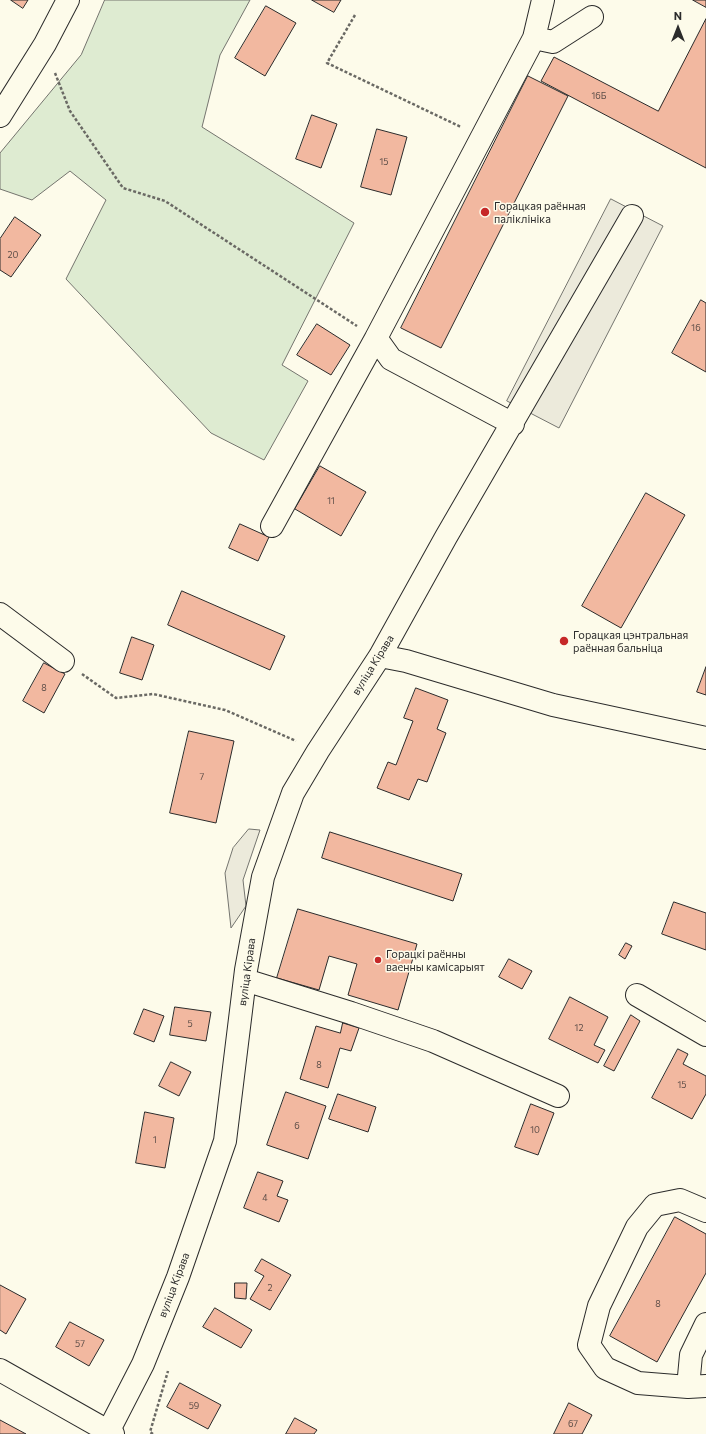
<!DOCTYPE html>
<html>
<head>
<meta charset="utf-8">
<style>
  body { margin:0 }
  #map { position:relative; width:706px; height:1434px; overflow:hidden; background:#fdfbea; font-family:Commissioner,sans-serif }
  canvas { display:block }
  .north { position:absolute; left:658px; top:8px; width:40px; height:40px; -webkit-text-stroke:3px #fdfbea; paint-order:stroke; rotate:0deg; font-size:11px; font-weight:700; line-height:16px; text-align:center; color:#2b2b2b }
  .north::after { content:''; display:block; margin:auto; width:14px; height:18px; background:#2b2b2b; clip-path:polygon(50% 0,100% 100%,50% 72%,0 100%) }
</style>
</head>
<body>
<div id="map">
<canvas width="706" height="1434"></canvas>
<div class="north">N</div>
</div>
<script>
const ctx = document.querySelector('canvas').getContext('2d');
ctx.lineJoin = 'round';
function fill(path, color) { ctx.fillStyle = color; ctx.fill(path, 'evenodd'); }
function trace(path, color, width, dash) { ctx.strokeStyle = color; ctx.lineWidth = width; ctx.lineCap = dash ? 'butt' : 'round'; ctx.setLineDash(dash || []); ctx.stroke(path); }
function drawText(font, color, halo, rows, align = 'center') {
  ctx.font = font + ' Commissioner,sans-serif'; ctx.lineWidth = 3; ctx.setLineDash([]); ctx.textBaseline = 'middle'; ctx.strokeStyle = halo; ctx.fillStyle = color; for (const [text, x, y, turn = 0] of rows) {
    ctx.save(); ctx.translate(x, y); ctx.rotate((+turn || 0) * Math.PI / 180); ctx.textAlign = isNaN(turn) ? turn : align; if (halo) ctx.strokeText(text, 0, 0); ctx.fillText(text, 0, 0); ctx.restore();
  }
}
const green = new Path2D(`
  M105 0H250L220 55 202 127 354 223 282 365 308 381 264 460 211 433 66 279 106 200 70 171 32 200 0 189V153L81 55Z`);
fill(green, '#deebd1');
trace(green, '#74746e', 1);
const parking = new Path2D(`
  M611 199 663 226 559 428 507 401Z
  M249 829 260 830 243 880 246 906 231 928 225 873 233 848Z`);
fill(parking, '#eceadb');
trace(parking, '#74746e', 1);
const building = new Path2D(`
  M11 0H28L23 8Z
  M312 0H341L334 12Z
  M693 0H706V7Z
  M266 6 296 23 265 76 235 58Z
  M706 19V168L541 81 554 57 658 111Z
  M528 76 568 96 441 348 401 328Z
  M312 115 337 124 321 168 296 159Z
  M377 129 407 137 391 195 361 187Z
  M15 217 41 235 11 277 0 270V239Z
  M701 300 706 303V372L672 353Z
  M317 324 350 345 331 375 297 355Z
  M320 466 366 492 341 536 295 509Z
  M646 493 685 515 621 628 582 606Z
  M240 524 269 537 258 561 229 548Z
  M182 591 285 636 270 670 168 625Z
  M132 637 154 645 142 680 120 673Z
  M44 663 65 674 44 713 23 701Z
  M706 667V695L697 692Z
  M416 688 448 700 437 729 446 733 427 782 418 779 409 800 377 788 388 762 396 765 413 721 404 718Z
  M189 731 234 741 216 823 170 813Z
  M330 832 462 874 453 901 322 858Z
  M674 902 706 913V950L662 934Z
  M298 909 417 944 398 1010 348 995 357 964 329 956 319 990 277 978Z
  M626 943 632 946 625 959 619 955Z
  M509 959 532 971 522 989 499 977Z
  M570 997 608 1017 594 1045 605 1050 598 1063 549 1039Z
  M175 1007 211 1012 206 1041 170 1035Z
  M144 1009 164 1016 154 1042 134 1034Z
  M631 1015 640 1021 614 1071 604 1066Z
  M343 1023 359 1028 351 1051 340 1048 328 1088 300 1079 316 1026 340 1033Z
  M678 1049 688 1054 683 1064 706 1076V1094L692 1119 652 1098Z
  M171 1062 191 1072 179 1096 159 1086Z
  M286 1092 326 1106 308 1159 267 1145Z
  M338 1094 376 1107 368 1132 329 1119Z
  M531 1104 554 1113 538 1155 515 1147Z
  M145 1112 174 1118 165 1168 136 1163Z
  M258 1172 283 1181 277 1196 288 1200 279 1222 244 1208Z
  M675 1217 706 1234V1273L657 1362 610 1336Z
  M262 1259 291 1275 270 1310 250 1299 264 1276 255 1271Z
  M235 1283H247L246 1299 235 1298Z
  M0 1285 26 1299 6 1334 0 1330Z
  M215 1308 252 1330 241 1348 203 1327Z
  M70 1322 104 1340 89 1366 56 1347Z
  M180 1383 221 1405 208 1429 167 1407Z
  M569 1403 592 1415 582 1434H554Z
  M295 1418 317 1430 314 1434H286Z
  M0 1420 26 1434H0Z`);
fill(building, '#f2b8a0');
trace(building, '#2b2b2b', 1);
const minor = new Path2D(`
  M543 0 534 38 553 42 592 17
  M0 116 45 44 68 0
  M513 424 391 359 376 338 534 38
  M272 526 376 338
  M0 614 63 661
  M380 656 406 661 553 705 706 738
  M245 980 351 1013 433 1041 558 1096
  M637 995 706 1035
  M706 1211 680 1200 655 1205 637 1227 599 1306 589 1345 605 1368 638 1383 688 1387 706 1386
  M688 1387 691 1355 706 1324
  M108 1432 143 1364 178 1277 225 1141 246 970 263 877 293 793 318 751 380 656 446 537 632 216`);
const major = new Path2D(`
  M0 1370 113 1434`);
trace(minor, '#2b2b2b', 24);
trace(major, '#2b2b2b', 24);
trace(new Path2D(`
  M355 15 327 63 461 127
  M55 73 70 111 123 188 165 201 357 326
  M82 674 116 698 153 694 225 710 296 741
  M153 1434 150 1432 168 1371`), '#6a6964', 2.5, [3, 2]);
trace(minor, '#fdfbea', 22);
trace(major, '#fdfbea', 22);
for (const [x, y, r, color] of [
  [485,212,5,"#c62828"],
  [564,641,5,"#c62828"],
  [378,960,4,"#c62828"]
]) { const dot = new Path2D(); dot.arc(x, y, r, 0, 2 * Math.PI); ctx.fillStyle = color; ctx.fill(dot); trace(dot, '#fdfbea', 1.5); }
drawText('9px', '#5d4e48', null, [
  ["16Б",599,96],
  ["15",384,162],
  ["20",13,255],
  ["16",696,328],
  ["11",331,501],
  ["8",44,688],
  ["7",202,777],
  ["5",190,1024],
  ["12",579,1028],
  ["8",319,1065],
  ["15",682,1085],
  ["6",297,1126],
  ["10",535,1130],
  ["1",155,1140],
  ["4",265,1198],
  ["2",270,1288],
  ["8",658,1304],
  ["57",80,1344],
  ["59",194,1406],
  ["67",573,1424]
]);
drawText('11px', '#2b2b2b', '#fdfbea', [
  ["Горацкая раённая",494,206],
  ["паліклініка",494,219],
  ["Горацкая цэнтральная",573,635],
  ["раённая бальніца",573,648],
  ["Горацкі раённы",386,954],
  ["ваенны камісарыят",386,967]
], 'left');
drawText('11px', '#2b2b2b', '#fdfbea', [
  ["вуліца Кірава",373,665,-58],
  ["вуліца Кірава",247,972,-82],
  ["вуліца Кірава",174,1285,-69]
]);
</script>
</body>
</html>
